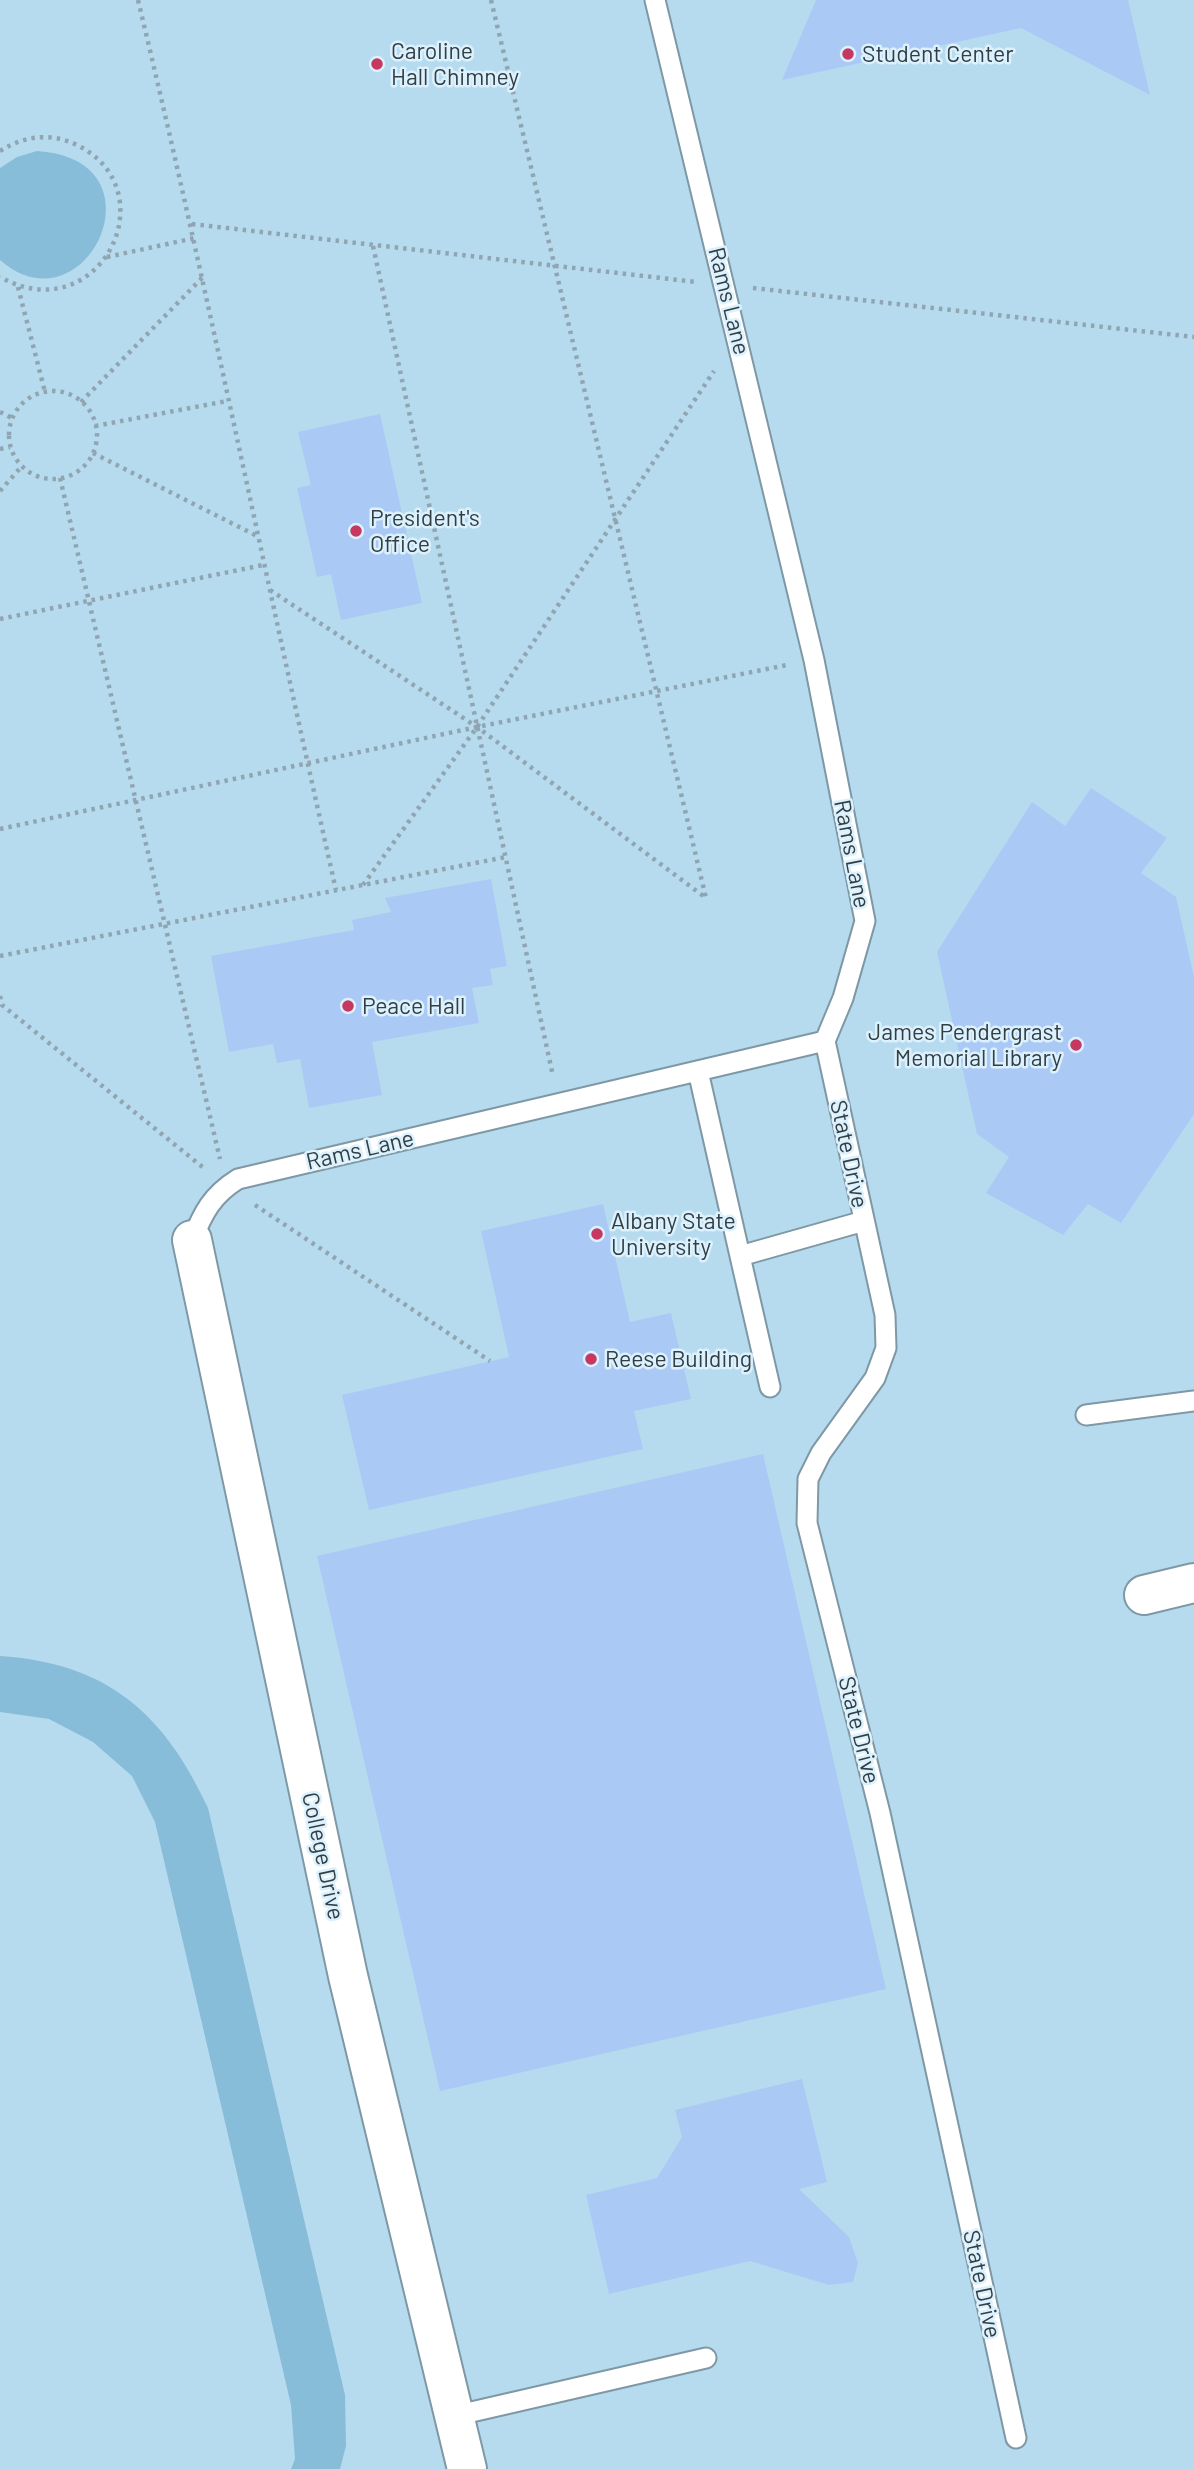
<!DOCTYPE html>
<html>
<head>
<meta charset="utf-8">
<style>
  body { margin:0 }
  canvas { display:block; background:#c9e5f4 }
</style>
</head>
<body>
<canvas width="1194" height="2469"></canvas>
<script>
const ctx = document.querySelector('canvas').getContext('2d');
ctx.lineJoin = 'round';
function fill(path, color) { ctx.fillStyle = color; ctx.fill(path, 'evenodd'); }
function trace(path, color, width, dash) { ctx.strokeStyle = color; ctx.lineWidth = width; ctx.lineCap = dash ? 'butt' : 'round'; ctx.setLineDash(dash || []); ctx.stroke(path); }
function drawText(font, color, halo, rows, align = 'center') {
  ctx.font = font + ' Barlow,sans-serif'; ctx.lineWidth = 5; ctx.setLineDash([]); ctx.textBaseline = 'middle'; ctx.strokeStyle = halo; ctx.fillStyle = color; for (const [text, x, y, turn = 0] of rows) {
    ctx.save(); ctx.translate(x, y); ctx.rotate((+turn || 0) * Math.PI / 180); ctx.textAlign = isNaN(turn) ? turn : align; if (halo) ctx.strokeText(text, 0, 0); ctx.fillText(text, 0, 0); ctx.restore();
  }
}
fill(new Path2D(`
  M0 0H1194V2469H0Z`), '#b7dbee');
fill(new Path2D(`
  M37 151C169 159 86 335 0 260V168L17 157Z
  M0 1656C107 1663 164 1713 208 1808L345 2395 346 2446 340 2469H291L295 2459 291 2405 155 1822 132 1776 93 1742 49 1719 0 1712Z`), '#87bdd8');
fill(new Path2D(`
  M816 0H1128L1150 95 1021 28 782 80Z
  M370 63a7 7 0 1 1 14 0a7 7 0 1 1-14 0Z
  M380 414 422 603 341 620 331 574 317 577 297 488 311 485 298 432Z
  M1091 788 1167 838 1141 873 1176 897 1194 977V1114L1121 1223 1088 1204 1063 1235 986 1193 1009 1157 977 1134 937 952 1032 802 1065 826Z
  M491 879 507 966 490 969 493 985 472 988 479 1023 372 1042 382 1095 309 1108 300 1059 277 1063 273 1044 229 1052 211 956 354 930 352 920 391 912 385 898Z
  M603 1204 630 1322 671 1313 691 1399 634 1411 643 1449 369 1510 342 1395 509 1357 481 1231Z
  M763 1454 886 1989 440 2091 317 1556Z
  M802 2079 827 2182 799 2189 849 2237 858 2263 853 2282 829 2285 750 2261 609 2294 586 2195 657 2178 682 2137 675 2110Z`), '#abc9f5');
const service = new Path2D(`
  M655 0 814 660 865 921 843 998 825 1041
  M825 1041 885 1315 886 1348 875 1378 821 1453 808 1479 807 1523 880 1813 1016 2438
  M698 1071 740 1256 864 1221
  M192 1240C203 1213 212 1195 238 1179L825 1041
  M740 1256 770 1387
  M1086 1415 1194 1401
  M454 2416 706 2358`);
const minor = new Path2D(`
  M192 1240 348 1976 467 2469
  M1144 1595 1194 1583`);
trace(service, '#7e98a5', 23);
trace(minor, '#7e98a5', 42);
trace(new Path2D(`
  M138 0C209 296 269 594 336 890
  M491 0 706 898
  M0 151C24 136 50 132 77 145 170 191 99 332 0 277
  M192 224 696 282
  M373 246 553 1076
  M107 257 195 238
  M18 287 45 392
  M753 288 1194 337
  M9 435a44 44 0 1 1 88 0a44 44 0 1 1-88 0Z
  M81 402 203 277
  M0 412 12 418
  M95 426 227 401
  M0 449 10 447
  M93 453 257 536
  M60 478 220 1159
  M0 491 22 466
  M270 590 477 727 706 898
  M0 619 263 565
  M0 829 477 727 787 665
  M363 885 477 727 714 371
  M0 956 506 857
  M0 996 2 1005 205 1169
  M255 1205 490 1361`), '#90a5b1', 4.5, [3.5, 5]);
trace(service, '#fff', 19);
trace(minor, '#fff', 38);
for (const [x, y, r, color] of [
  [848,54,7,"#c63861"],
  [377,64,7,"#c63861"],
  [356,531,7,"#c63861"],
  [348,1006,7,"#c63861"],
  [1076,1045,7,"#c63861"],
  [597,1234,7,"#c63861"],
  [591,1359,7,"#c63861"]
]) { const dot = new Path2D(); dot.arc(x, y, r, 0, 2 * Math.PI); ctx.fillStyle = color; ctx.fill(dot); trace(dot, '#dbf1fd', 2.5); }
drawText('23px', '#333e43', '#dbf1fd', [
  ["Caroline",391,51],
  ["Hall Chimney",391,77],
  ["Student Center",862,54],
  ["President's",370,518],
  ["Office",370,544],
  ["Peace Hall",362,1006],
  ["James Pendergrast",1062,1032,"right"],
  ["Memorial Library",1062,1058,"right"],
  ["Albany State",611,1221],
  ["University",611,1247],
  ["Reese Building",605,1359]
], 'left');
drawText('23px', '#333e43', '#dbf1fd', [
  ["Rams Lane",729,301,76],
  ["Rams Lane",852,854,79],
  ["Rams Lane",360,1150,-13],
  ["State Drive",849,1154,78],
  ["State Drive",859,1730,76],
  ["College Drive",323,1856,78],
  ["State Drive",982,2284,78]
]);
</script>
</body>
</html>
